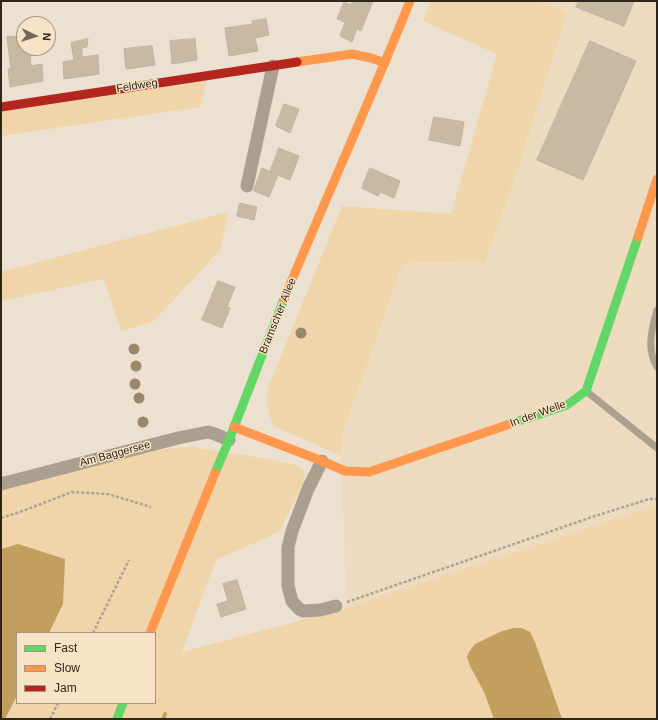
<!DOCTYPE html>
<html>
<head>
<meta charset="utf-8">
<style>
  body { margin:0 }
  #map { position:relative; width:658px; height:720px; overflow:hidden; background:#ece1d0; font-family:Arial,sans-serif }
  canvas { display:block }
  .frame { position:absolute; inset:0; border:2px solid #2e261b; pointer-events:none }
  .legend { position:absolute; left:16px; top:632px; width:140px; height:72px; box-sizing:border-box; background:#f7e3c5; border:1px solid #a79781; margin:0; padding:5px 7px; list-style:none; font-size:12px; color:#2e261b }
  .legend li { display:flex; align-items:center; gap:8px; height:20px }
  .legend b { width:20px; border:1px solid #a79781 }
  .north { position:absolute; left:16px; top:16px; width:40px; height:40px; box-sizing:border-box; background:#f7e3c5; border:1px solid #a79781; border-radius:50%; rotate:94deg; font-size:11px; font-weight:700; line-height:16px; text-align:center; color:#2e261b }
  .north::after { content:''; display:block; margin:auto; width:14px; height:18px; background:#70675a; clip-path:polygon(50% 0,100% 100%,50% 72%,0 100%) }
</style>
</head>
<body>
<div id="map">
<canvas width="658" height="720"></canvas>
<div class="frame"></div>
<ul class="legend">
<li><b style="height:5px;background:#63d668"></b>Fast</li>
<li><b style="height:5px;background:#ff974d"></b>Slow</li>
<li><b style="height:5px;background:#b3261e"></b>Jam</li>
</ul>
<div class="north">N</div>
</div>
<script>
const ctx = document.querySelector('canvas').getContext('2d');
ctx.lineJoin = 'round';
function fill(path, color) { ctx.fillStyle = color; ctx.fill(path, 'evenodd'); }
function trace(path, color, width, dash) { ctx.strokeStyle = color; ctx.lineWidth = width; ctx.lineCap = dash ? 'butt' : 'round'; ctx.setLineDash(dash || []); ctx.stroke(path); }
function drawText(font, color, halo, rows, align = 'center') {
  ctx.font = font + ' Arial,sans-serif'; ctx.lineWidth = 3; ctx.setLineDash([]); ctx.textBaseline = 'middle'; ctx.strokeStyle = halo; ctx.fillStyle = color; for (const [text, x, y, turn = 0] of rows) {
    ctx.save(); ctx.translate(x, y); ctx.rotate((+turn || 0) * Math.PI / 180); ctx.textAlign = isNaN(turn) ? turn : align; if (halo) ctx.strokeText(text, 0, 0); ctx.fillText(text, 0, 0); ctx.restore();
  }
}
fill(new Path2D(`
  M540 1H657V516L654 507 346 608 341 438 403 263 487 261 567 12Z`), '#eddbc0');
fill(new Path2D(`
  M431 1H540L567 13 519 165 486 261 403 263 341 438V456L274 426 270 416 266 401 268 388 342 206 451 214 497 54 423 21Z
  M208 76 200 107 1 136V107Z
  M228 212 221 249 154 321 121 331 104 279 1 301V272Z
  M192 447 274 460 299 466 305 473 303 484 279 532 216 560 182 652 346 608 654 506 657 516V719H562L535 642 522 628H514L502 631 467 657 470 666 484 692 494 719H5L17 696V703H155V633H49L63 604 18 544 1 549V487L165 449Z`), '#f0d5ab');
fill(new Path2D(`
  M18 544 65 559 63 604 49 633H17V696L5 719H1V549Z
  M514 628H522L530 632 535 642 562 719H494L484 692 470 666 467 657 469 652 475 644 502 631Z`), '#c29e5f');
trace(new Path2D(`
  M163 719 165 714`), '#c29e5f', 4);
const building = new Path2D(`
  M353 1H373L361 31 357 29 352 42 340 36 345 22 337 19 344 2 351 5Z
  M579 1H634L624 26 576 7Z
  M266 19 269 35 255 38 258 51 229 56 225 28 253 24 252 21Z
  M24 36V48H43V53L30 56 31 66 42 64 43 81 10 87 8 69H11L7 37Z
  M88 39 87 47 82 48V57L98 55 99 74 64 79 63 62 74 60 71 43Z
  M195 39 197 60 172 64 170 41Z
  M590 41 636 61 583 180 537 160Z
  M152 46 155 65 126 69 124 49Z
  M284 104 299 109 290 133 276 126Z
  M434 117 464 122 460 146 429 140Z
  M279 148 299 156 290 180 270 172Z
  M262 168 278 175 269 197 254 191Z
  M370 168 400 181 394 198 380 192 378 196 362 188Z
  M240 203 257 207 254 220 237 216Z
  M218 281 235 287 227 307 230 308 222 328 202 320Z
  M237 580 246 609 221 617 217 604 228 601 223 584Z`);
fill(building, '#c8b9a3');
trace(building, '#bcb3a7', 1);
trace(new Path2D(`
  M1 518 20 512 72 492 108 494 151 507
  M347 602 592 517 649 499H657
  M93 633 129 560
  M50 719 58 703`), '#aba294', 2.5, [3, 2]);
trace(new Path2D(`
  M657 310C652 328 646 349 657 367
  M586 391 657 448`), '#aba08f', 7);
trace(new Path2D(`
  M247 186 273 66
  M322 461 308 489 292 531 288 547V586L292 601 299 609 303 611 320 610 336 606
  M1 484 178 438 208 432 215 434 229 440`), '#aba08f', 13);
trace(new Path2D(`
  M513 423 567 405 586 391 638 237
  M215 473 229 440 284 299
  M117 719 123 703`), '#63d668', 9);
trace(new Path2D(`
  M297 62 352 54 371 58 385 63
  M638 237 657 179
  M284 299C325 200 370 101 410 1
  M234 427 322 461 345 471 369 472 513 423
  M150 633 215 473`), '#ff974d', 9);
trace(new Path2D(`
  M1 107 297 62`), '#b3261e', 9);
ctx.fillStyle = '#98876d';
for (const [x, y] of [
  [301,333],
  [134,349],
  [136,366],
  [135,384],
  [139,398],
  [143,422]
]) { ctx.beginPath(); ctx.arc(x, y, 5.5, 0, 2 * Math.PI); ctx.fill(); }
drawText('11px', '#2e261b', '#f7e3c5', [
  ["Feldweg",137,86,-9],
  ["Bramscher Allee",278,316,-68],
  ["In der Welle",538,414,-20],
  ["Am Baggersee",115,454,-15]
]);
</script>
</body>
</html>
